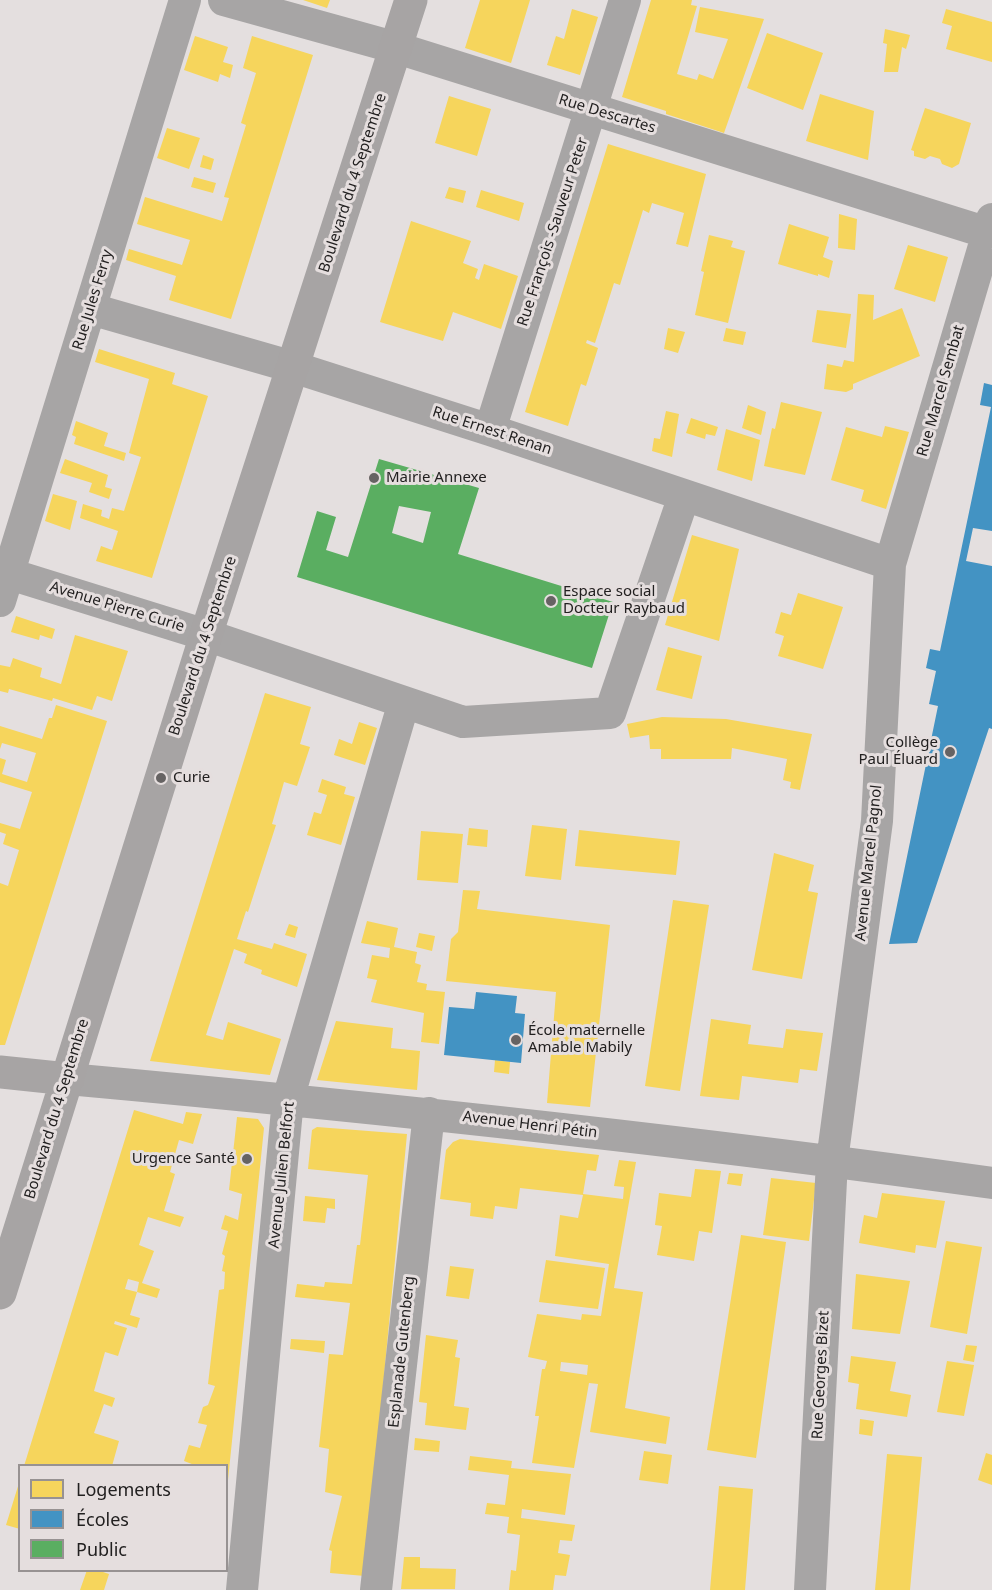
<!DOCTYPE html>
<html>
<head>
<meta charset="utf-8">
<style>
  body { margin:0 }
  #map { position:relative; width:992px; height:1590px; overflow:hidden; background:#e4dfdf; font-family:"Noto Sans",sans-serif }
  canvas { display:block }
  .legend { position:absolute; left:18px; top:1464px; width:210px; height:108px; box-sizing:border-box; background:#e5dede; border:2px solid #979292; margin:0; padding:8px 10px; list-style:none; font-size:18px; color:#222020 }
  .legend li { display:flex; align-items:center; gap:12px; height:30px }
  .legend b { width:30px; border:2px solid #979292 }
</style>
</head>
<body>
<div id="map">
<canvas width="992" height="1590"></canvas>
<ul class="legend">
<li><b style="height:16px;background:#f6d55c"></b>Logements</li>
<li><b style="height:16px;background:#4393c3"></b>Écoles</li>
<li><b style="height:16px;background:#5aae61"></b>Public</li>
</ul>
</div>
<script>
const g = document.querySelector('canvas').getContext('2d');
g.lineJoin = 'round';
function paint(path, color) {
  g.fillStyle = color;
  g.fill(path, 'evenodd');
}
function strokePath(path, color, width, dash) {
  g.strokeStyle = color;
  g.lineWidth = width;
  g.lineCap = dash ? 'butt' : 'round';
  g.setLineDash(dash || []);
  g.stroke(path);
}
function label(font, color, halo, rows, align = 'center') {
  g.font = font + ' "Noto Sans",sans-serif';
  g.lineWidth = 6;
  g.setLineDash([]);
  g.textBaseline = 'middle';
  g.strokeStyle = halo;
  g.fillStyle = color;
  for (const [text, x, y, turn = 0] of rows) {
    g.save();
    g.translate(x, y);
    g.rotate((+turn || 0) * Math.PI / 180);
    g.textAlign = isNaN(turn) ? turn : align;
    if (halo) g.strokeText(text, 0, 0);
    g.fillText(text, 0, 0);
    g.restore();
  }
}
paint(new Path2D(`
  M303,0H330L327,8Z
  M480,0H530L511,63L465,48Z
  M651,0H692L691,5L697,6L677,74L697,80L699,74L713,79L728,39L695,32L700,7L764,19L724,133L666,114V111L622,97Z
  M572,9L598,17L580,75L547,65L556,36L564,39Z
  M946,9L992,22V62L946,49L952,26L942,23Z
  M885,29L910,35L906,49L902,47L898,72H884L887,44L883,43Z
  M767,33L823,53L803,110L747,88Z
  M195,36L228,47L223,62L233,65L230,78L220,74L218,82L184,70Z
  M252,36L313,55L231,319L169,300L176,276L126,260L129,249L182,265L190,240L137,224L145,197L222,221L229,198L224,197L246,125L241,123L256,73L243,68Z
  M820,94L874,111L868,160L806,141Z
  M449,96L491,109L477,156L435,143Z
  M925,108L971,123L959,164L952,168L942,164L940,159L930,156L925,159L914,156V151L911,150Z
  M167,128L200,138L189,169L157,158Z
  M608,144L706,174L688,247L676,244L684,213L652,203L649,213L643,210L620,285L614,283L595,343L587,340L586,343L598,348L586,386L581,384L568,426L525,412Z
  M203,155L214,159L211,170L200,167Z
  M194,177L216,183L213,193L191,187Z
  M449,187L466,191L463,203L445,198Z
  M481,190L524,203L519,221L476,207Z
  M839,214L857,219L855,250L838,248Z
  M411,221L471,241L463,263L478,269L475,278L479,280L484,264L518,276L501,329L453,312L443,341L380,322Z
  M789,224L829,237L823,257L833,261L829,278L818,274V276L778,264Z
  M709,235L733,241L731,247L745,251L728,323L695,315L704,272L701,271Z
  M908,245L948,257L935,302L894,289Z
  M858,294L874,295L873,320L902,308L920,356L853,384V389L846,392L824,389L827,364L842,367L844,360L854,362Z
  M817,310L851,314L846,348L812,342Z
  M668,328L685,332L678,353L664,349Z
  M726,328L746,332L743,345L723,341Z
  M99,349L175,373L172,384L208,396L152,578L96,561L101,546L112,550L118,531L80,518L83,504L102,510L101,516L109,519L112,508L124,511L141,457L129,453L149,379L95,362Z
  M781,402L822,412L805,475L764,466L772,428L775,429Z
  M748,405L766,412L761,435L742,428Z
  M666,411L679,414L672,457L652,451L654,438L660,439Z
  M691,418L718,427L715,436L706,434L705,439L686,433Z
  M76,421L108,433L104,446L126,453L124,461L74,444L76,437L72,435Z
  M885,426L909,432L886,509L861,501L864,490L831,480L846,427L882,437Z
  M726,429L760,440L752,481L717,470Z
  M65,459L108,475L105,487L112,489L109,499L89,492L92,483L60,473Z
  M53,494L77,501L70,530L45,521Z
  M692,535L739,549L719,641L665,625Z
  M798,593L843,607L823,669L778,656L784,636L775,633L781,612L791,615Z
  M16,616L55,629L52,639L40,635L39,640L11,632Z
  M75,635L128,651L112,701L97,696L92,710L53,698L52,701L9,689L8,693L0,691V665L10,667L13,658L42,668L40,677L61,684Z
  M668,647L702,656L692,699L656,690Z
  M265,693L311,707L300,744L310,747L297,786L284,782L272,824L276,825L248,912L246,911L237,939L272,949L274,943L307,954L297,987L261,974L262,970L244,963L247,954L234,949L206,1035L223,1040L228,1022L281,1039L270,1075L150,1061Z
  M56,705L107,721L5,1045H0V883L8,886L19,850L3,844L6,834L0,832V823L20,829L32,792L0,782V758L6,760L2,774L27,782L36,753L2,743L0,749V726L42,739L49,718H52Z
  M662,717L726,719L812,734L800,790L790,788L791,782L783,780L787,759L732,748L731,759H661V749H650L649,735L630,738L627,724Z
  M359,722L377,728L365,765L334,755L339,739L352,744Z
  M322,779L346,787L344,794L355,797L341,845L307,835L314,812L321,814L327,795L318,792Z
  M532,825L567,829L561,880L525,876Z
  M469,828L488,830L487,847L467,845Z
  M579,830L680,841L676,875L575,866Z
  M421,831L463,834L458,883L417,880Z
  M774,853L814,865L808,891L818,893L802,979L752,970Z
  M463,890L480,891L477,909L610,925L590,1107L547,1103L556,992L446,981L451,939L458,932Z
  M673,900L709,905L680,1091L645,1086Z
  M367,921L398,928L394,947L417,952L415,963L421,965L417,982L427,984L426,990L445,992L439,1044L421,1042L424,1013L371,1002L377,980L367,978L372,955L389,958L390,948L361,943Z
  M289,924L298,927L295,938L285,935Z
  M419,933L435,936L432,951L416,947Z
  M711,1019L751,1025L748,1044L783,1048L786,1029L823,1033L817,1071L800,1069L798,1083L742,1076L739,1100L700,1096Z
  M336,1021L393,1028L391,1048L420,1051L417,1090L317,1080Z
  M495,1060L510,1062L509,1074L494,1072Z
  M134,1110L183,1124L186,1112L202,1114L193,1144L179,1140L170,1172L175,1174L164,1211L184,1217L180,1227L148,1217L139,1245L154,1251L142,1283L160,1289L157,1298L137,1292L139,1282L128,1279L125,1289L137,1292L130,1315L140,1318L137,1328L115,1321L114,1324L127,1328L118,1356L105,1352L94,1391L115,1398L112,1407L104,1404L94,1433L119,1441L112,1466H24Z
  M237,1117L258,1119L264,1128L228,1480H226V1466H197L184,1461L189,1445L200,1448L207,1425L198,1423L203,1407L208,1405L215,1386L208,1384L219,1290L224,1289L225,1272L222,1271L225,1256L222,1254L228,1231L221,1229L225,1215L238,1220L242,1194L229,1190Z
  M317,1127L407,1134L365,1576L330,1573L332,1551L329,1550L342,1496L325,1492L329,1449L319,1447L329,1354L343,1355L350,1303L295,1297L297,1284L324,1287L325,1282L352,1284L357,1245H360L368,1175L308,1169L312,1130Z
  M460,1139L599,1155L596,1171L587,1170L583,1194L623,1199L624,1187L614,1186L619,1160L636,1162L614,1288L643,1292L625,1408L670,1417L666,1444L590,1432L598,1384L589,1383L574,1468L532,1463L539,1416H535L542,1369H545L547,1361L528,1357L537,1314L581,1320L582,1314L601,1316L609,1264L555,1256L560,1215L578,1218L583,1195L520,1188L517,1209L495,1206L493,1219L470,1216L471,1203L440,1199L446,1150L453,1142ZM561,1362L588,1365L587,1375L560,1371Z
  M695,1169L721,1171L712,1233L699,1231L694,1261L657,1255L662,1226L655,1225L659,1193L691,1197Z
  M729,1173L743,1174L741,1186L727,1184Z
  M771,1178L816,1183L809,1241L763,1235Z
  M882,1193L945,1201L936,1248L916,1245L915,1253L859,1243L864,1215L877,1218Z
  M305,1196L335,1199V1209L327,1208L325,1223L303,1221Z
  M741,1235L786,1242L756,1458L707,1450Z
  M946,1241L982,1247L967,1334L930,1327Z
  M546,1260L605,1268L598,1309L539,1302Z
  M450,1266L474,1269L469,1299L446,1296Z
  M856,1274L910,1281L900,1334L852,1329Z
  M426,1335L458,1340L455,1357L460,1358L454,1406L469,1408L466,1430L425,1425L427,1403L419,1402Z
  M291,1339L325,1341L324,1353L290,1349Z
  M966,1345L977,1346L974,1362L963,1360Z
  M851,1356L896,1362L890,1391L911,1395L907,1417L856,1409L859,1384L848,1382Z
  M947,1361L974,1365L964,1416L937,1412Z
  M860,1419L874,1421L872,1436L859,1434Z
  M415,1438L440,1441L439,1452L414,1450Z
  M644,1451L672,1455L668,1484L639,1480Z
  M986,1453L992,1455V1485L978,1480Z
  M887,1454L922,1457L910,1590H875Z
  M470,1456L512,1461L511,1468L571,1474L565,1515L522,1509L521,1518L575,1525L572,1541L560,1540L558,1553L570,1555L566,1576L555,1575L553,1590H509L511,1570L516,1571L520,1535L507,1533L509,1517L485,1514L487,1503L505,1505L509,1475L468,1470Z
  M19,1483L20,1484V1529L6,1525Z
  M719,1486L753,1489L745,1590H710Z
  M404,1557H420V1568L456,1569L455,1589H401Z
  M87,1570H97L109,1574L104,1590H80Z`), '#f6d55c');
paint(new Path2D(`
  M984,383L992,385V531L973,528L966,561L992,566V729L989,728L917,943L889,944L938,706L929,704L936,671L926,668L930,649L940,651L991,407L980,405Z
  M476,992L517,996L515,1013L525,1014L521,1063L444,1055L449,1007L474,1009Z`), '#4393c3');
paint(new Path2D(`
  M379,459L479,488L458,554L613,602L592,668L297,577L317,511L336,517L326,550L348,557ZM399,506L431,512L423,543L392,533Z`), '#5aae61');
strokePath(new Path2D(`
  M224,0L397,48L988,233
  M91,309L293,367L490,430L890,564
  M490,430L625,0
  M0,571L206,635L463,722L610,713L684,496
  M0,601L185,0
  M68,1079C376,1107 685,1140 992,1183
  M242,1590L288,1099L404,702
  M376,1590L429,1113
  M810,1590L832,1161L877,821L890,564L992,219`), '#a7a5a5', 32);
strokePath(new Path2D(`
  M0,1072L68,1079
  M0,1293L206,635L411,0`), '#a7a4a4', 33);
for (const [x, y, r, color] of [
  [374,478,6,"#666363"],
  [551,601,6,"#666363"],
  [950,752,6,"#666363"],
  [161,778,6,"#666363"],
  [516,1040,6,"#666363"],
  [247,1159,6,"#666363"]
]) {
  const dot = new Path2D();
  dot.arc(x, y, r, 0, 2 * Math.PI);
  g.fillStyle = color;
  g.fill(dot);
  strokePath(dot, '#e5dede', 2);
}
label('15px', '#222020', '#e5dede', [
  ["Rue Descartes",607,114,17],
  ["Boulevard du 4 Septembre",353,183,-72],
  ["Rue François -Sauveur Peter",553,232,-72],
  ["Rue Jules Ferry",93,300,-73],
  ["Rue Marcel Sembat",941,391,-74],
  ["Rue Ernest Renan",492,431,18],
  ["Avenue Pierre Curie",117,607,17],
  ["Boulevard du 4 Septembre",203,646,-72],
  ["Avenue Marcel Pagnol",869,863,-84],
  ["Boulevard du 4 Septembre",57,1109,-73],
  ["Avenue Henri Pétin",530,1125,7],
  ["Avenue Julien Belfort",282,1175,-84],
  ["Esplanade Gutenberg",402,1352,-84],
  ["Rue Georges Bizet",821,1375,-87]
]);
label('15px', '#222020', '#e5dede', [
  ["Mairie Annexe",386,478],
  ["Espace social",563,592],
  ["Docteur Raybaud",563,609],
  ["Collège",938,743,"right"],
  ["Paul Éluard",938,760,"right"],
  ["Curie",173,778],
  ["École maternelle",528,1031],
  ["Amable Mabily",528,1048],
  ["Urgence Santé",235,1159,"right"]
], 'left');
</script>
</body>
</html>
